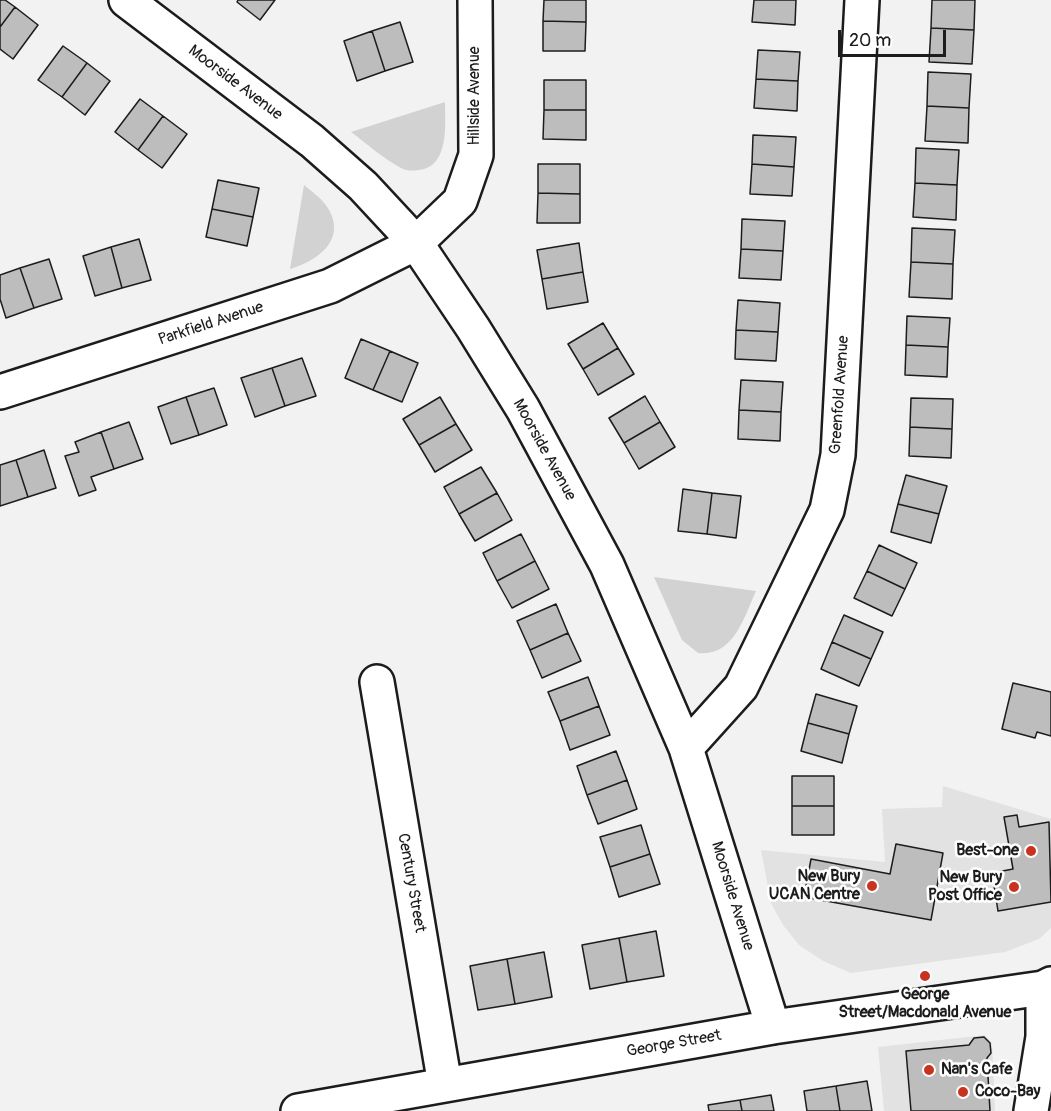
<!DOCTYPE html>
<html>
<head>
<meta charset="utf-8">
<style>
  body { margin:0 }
  #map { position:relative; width:1051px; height:1111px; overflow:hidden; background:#f2f2f2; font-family:Pangolin,sans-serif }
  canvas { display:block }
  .scale { position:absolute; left:838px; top:30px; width:108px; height:27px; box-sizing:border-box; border:3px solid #1c1c1c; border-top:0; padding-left:8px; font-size:18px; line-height:21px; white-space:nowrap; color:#1c1c1c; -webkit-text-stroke:4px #fff; paint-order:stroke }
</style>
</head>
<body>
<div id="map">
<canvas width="1051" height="1111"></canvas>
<div class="scale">20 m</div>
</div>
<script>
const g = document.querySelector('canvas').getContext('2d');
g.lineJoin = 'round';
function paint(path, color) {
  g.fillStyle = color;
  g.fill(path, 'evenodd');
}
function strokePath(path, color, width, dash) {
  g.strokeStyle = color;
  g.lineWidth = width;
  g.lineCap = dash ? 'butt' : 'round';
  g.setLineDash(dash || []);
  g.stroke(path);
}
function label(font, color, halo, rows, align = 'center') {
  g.font = font + ' Pangolin,sans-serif';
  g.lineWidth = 5;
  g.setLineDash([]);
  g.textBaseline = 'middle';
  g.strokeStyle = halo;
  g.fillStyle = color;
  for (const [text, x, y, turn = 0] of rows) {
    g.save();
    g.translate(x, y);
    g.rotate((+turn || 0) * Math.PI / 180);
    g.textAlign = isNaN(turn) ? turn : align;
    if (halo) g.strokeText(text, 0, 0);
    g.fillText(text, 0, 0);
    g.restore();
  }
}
paint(new Path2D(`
  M943,786L1051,819V928L1039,939L1005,952L851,973L823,961L799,945L783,925L771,903L761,850L885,862L882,809L942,807Z
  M985,1035L992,1043L995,1111H884L878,1047Z`), '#e2e2e2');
paint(new Path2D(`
  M445,102C445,122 450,167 419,170C413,171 407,171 401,168C384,159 367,144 351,132Z
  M304,185C311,191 320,197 325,204C350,237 319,261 290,269Z
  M654,577L756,591C744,617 734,657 698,653L682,640Z`), '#d2d2d2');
const building = new Path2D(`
  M0,0H5L15,7L0,27Z
  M238,0H275L260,20L237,2Z
  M544,0H586V22L543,21Z
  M754,0H796L795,25L752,22Z
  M932,0H975L974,30L931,28Z
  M15,7L38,25L13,59L0,49V27Z
  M543,21L586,22L585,51H543Z
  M400,22L413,62L385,71L372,31Z
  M931,28L974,30L972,64L929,62Z
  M372,31L385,71L357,81L344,41Z
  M63,46L87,63L62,97L38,80Z
  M758,50L800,52L798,81L756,79Z
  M87,63L110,81L85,115L62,97Z
  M928,72L971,74L969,108L927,106Z
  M756,79L798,81L797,111L754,108Z
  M544,80H586V110H544Z
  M140,99L163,116L138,150L115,132Z
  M927,106L969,108L968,143L925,141Z
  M544,110H586V140L543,139Z
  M163,116L187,134L162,168L138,150Z
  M753,135L796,137L794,167L752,164Z
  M916,148L959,150L957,185L915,183Z
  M538,164H580V194L538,193Z
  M752,164L794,167L792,196L750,194Z
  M218,180L259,188L253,217L212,209Z
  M915,183L957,185L956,220L913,217Z
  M538,193L580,194V223H537Z
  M212,209L253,217L247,246L206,237Z
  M742,219L785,221L783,251L741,249Z
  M912,228L955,230L953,264L911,262Z
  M139,239L151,280L122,288L111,247Z
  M579,243L583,272L542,279L537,250Z
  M111,247L122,288L95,296L83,256Z
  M741,249L783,251L781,280L739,278Z
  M49,259L62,299L34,308L20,268Z
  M911,262L953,264L952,299L909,297Z
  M20,268L34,308L6,318L0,299V275Z
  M583,272L588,302L547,309L542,279Z
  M738,300L780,303L778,332L736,330Z
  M907,316L950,318L948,347L906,345Z
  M603,323L618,348L583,369L568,344Z
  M736,330L778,332L776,361L735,359Z
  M361,339L390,351L373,390L345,378Z
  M906,345L948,347L947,377L905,375Z
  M618,348L634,374L598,395L583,369Z
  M390,351L418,363L402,402L373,390Z
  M302,358L316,396L285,406L272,368Z
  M272,368L285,406L255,417L241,378Z
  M741,380L783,382L781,412L739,410Z
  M214,388L227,425L199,435L186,397Z
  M645,396L660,422L624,443L609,418Z
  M186,397L199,435L171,444L158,407Z
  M440,397L456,424L419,445L403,419Z
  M911,398L953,399L952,429L910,427Z
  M739,410L781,412L780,441L738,439Z
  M129,422L143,459L114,469L101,432Z
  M660,422L675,447L639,469L624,443Z
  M456,424L472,450L435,472L419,445Z
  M910,427L952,429L951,458L909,456Z
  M101,432L114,469L91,477L96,490L79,496L65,456L79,452L75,442Z
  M44,450L56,488L28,497L16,460Z
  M16,460L28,497L0,506V465Z
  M481,467L497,493L459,514L444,487Z
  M906,475L947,486L939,514L898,504Z
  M683,489L712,493L707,534L678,531Z
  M497,493L512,520L475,541L459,514Z
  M712,493L741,496L736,538L707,534Z
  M898,504L939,514L931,543L891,532Z
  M521,534L535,561L497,581L483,553Z
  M879,545L917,563L905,589L867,571Z
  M535,561L549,589L512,608L497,581Z
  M867,571L905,589L892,616L854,598Z
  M556,604L568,633L530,650L517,621Z
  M844,615L883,632L871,659L832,642Z
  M568,633L581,661L542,678L530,650Z
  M832,642L871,659L859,686L821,669Z
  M588,677L599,706L560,721L548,692Z
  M1013,683L1051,692V736L1037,732L1035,738L1002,729Z
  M816,694L857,706L849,734L808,723Z
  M599,706L610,735L570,750L560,721Z
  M808,723L849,734L842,763L801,751Z
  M616,751L627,780L587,795L577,766Z
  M792,776H834V806H792Z
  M627,780L637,809L598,824L587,795Z
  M792,806H834V835H792Z
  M1017,815L1019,827L1049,822L1051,902L998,911L992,873L1013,869L1004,817Z
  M641,825L650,854L610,867L600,837Z
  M896,844L943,853L931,920L804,897L811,859L890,874Z
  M650,854L660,884L619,897L610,867Z
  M656,931L664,976L627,982L619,938Z
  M619,938L627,982L590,989L582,945Z
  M544,952L552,997L515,1004L507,959Z
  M507,959L515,1004L478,1010L470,966Z
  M984,1037L990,1043L991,1053L987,1058L990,1111H911L906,1051L969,1045L974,1038Z
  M867,1081L872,1111H840L836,1086Z
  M836,1086L840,1111H807L804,1091Z
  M771,1095L774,1111H742L740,1100Z
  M740,1100L742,1111H709L708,1105Z`);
paint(building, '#bdbdbd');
strokePath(building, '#1c1c1c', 1.5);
const minor = new Path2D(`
  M126,0L312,141L363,186L416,243L473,328L523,409L607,565L686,748L773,1027
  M0,392L330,286L416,243L460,201L476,155L475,0
  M377,682L445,1085
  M686,748L741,687L827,510L838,455L862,0
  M298,1111L773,1027L1043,988L1051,984
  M1031,1111L1043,1037V988`);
strokePath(minor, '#1c1c1c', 38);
strokePath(minor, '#fff', 33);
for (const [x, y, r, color] of [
  [1031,851,6,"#c8321e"],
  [872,886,6,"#c8321e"],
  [1014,887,6,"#c8321e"],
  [925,976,6,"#c8321e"],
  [929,1070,6,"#c8321e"],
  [963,1092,6,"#c8321e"]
]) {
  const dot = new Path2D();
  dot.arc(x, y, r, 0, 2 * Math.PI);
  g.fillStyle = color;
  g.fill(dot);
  strokePath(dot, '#fff', 2);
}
label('16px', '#1c1c1c', '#fff', [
  ["Moorside Avenue",235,83,37],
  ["Hillside Avenue",475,96,-90],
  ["Parkfield Avenue",211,324,-18],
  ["Greenfold Avenue",840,395,-86],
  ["Moorside Avenue",544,450,61],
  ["Century Street",411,883,80],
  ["Moorside Avenue",732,896,73],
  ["George Street",674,1044,-10]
]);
label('bold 16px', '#1c1c1c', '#fff', [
  ["Best-one",1019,851],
  ["New Bury",860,877],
  ["UCAN Centre",860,895],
  ["New Bury",1002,878],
  ["Post Office",1002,896],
  ["George",925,995,"center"],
  ["Street/Macdonald Avenue",925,1013,"center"],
  ["Nan's Cafe",941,1070,"left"],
  ["Coco-Bay",975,1092,"left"]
], 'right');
</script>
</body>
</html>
